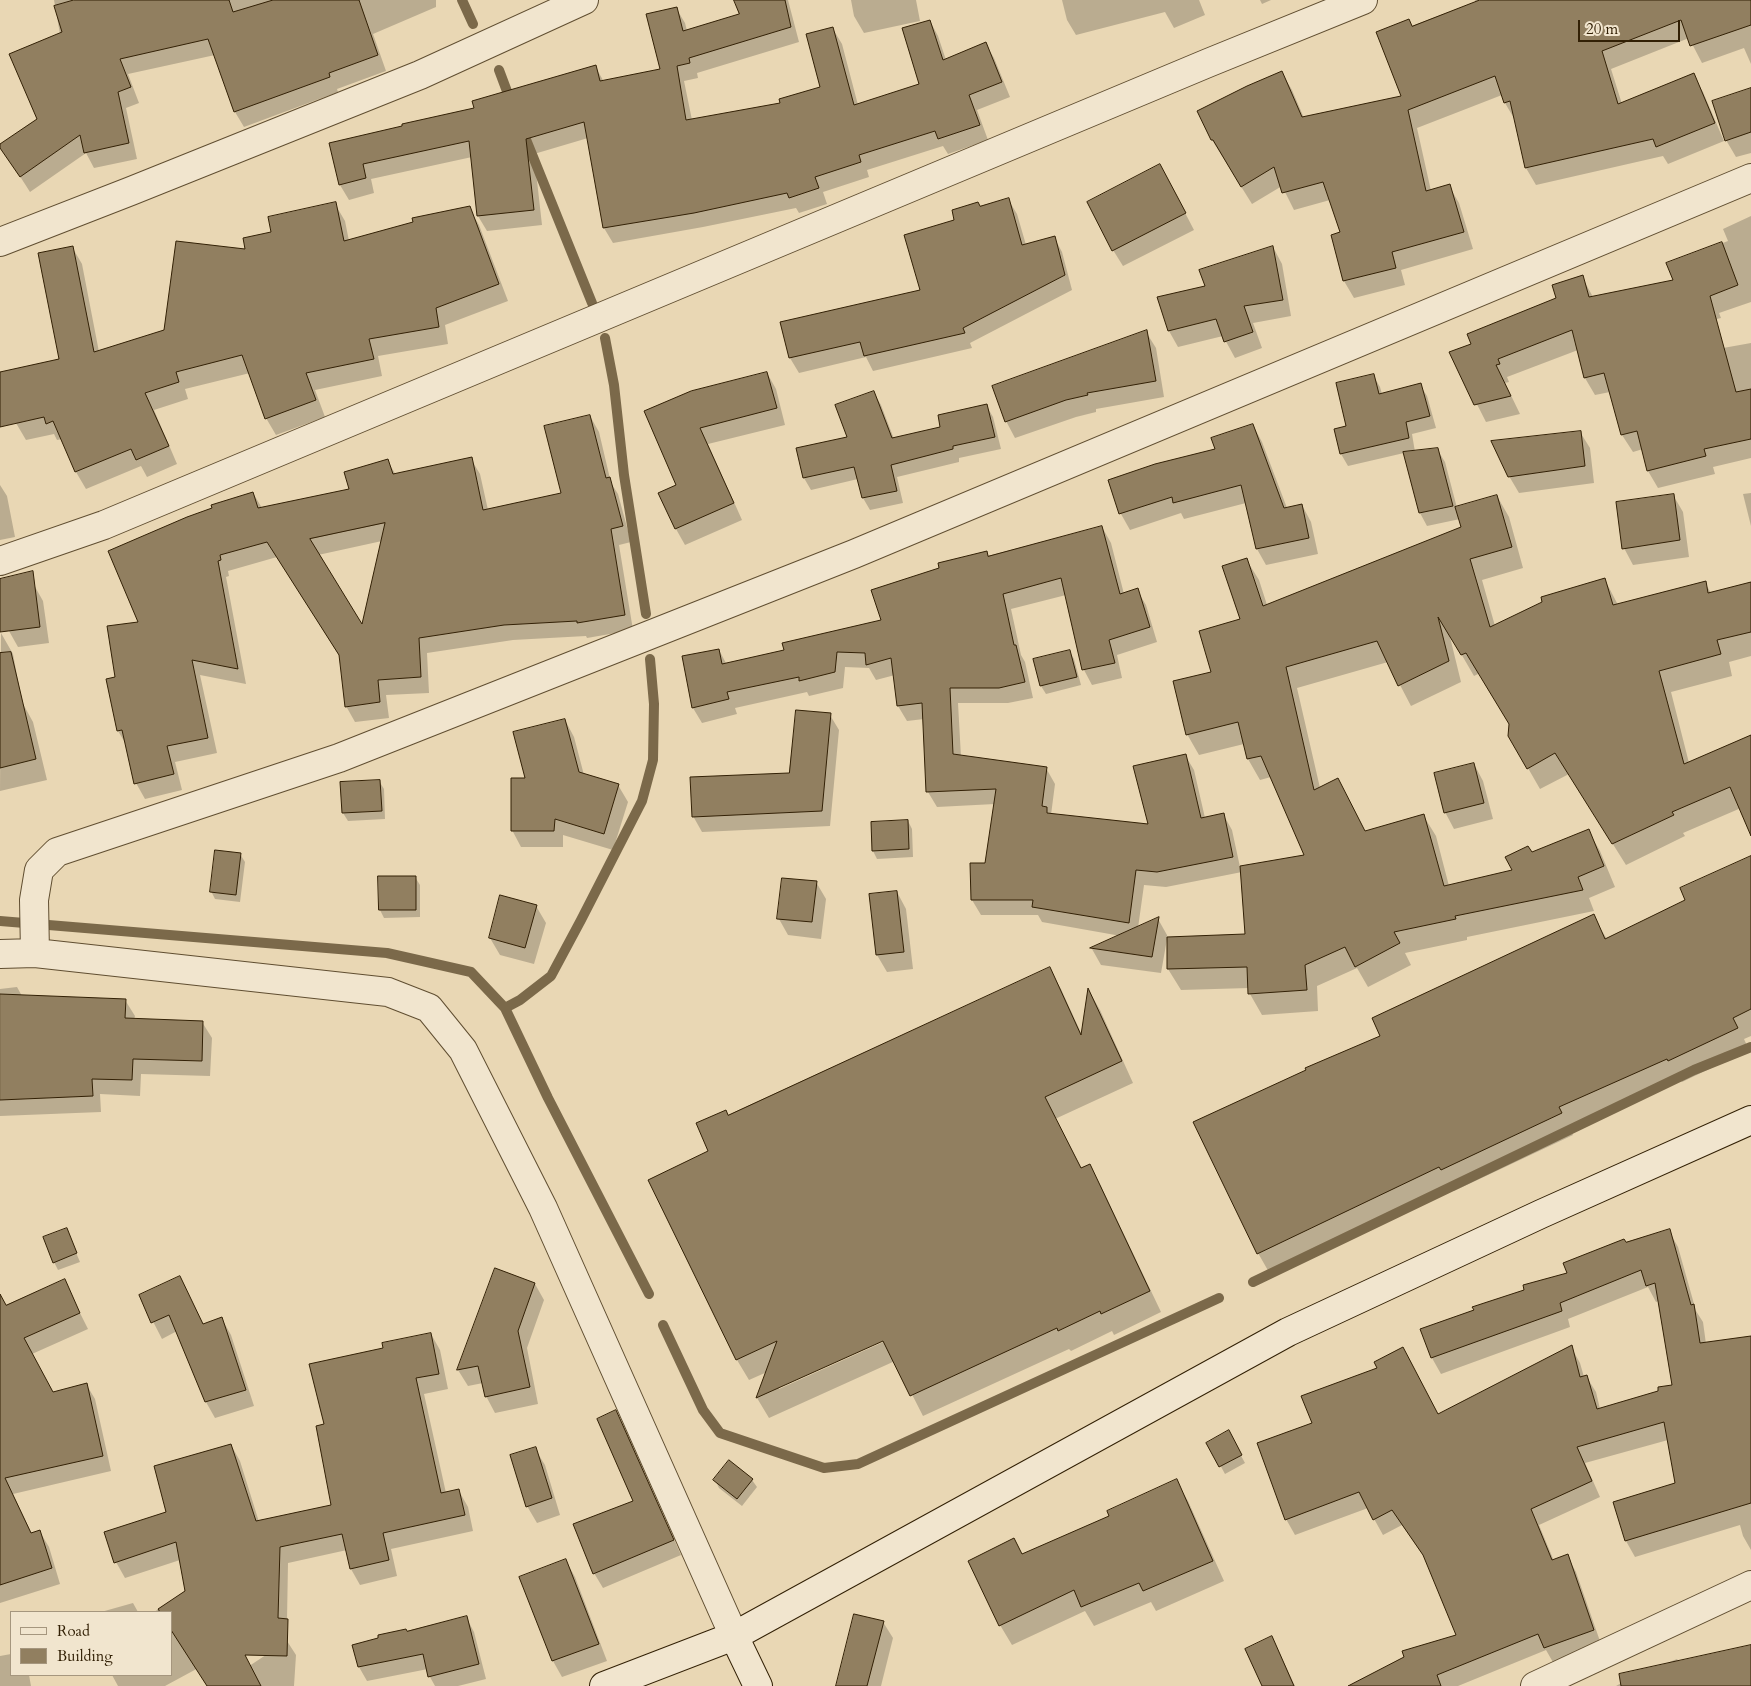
<!DOCTYPE html>
<html>
<head>
<meta charset="utf-8">
<style>
  body { margin:0 }
  #map { position:relative; width:1751px; height:1686px; overflow:hidden; background:#e9d7b4; font-family:Cardo,serif }
  canvas { display:block }
  .legend { position:absolute; left:10px; top:1611px; width:162px; height:65px; box-sizing:border-box; background:#f1e5ce; border:1px solid #a5967e; margin:0; padding:6px 9px; list-style:none; font-size:15px; color:#322005 }
  .legend li { display:flex; align-items:center; gap:10px; height:25px }
  .legend b { width:25px; border:1px solid #a5967e }
  .scale { position:absolute; left:1578px; top:20px; width:102px; height:22px; box-sizing:border-box; border:2px solid #322005; border-top:0; padding-left:6px; font-size:15px; line-height:18px; white-space:nowrap; color:#322005; -webkit-text-stroke:4px #f1e5ce; paint-order:stroke }
</style>
</head>
<body>
<div id="map">
<canvas width="1751" height="1686"></canvas>
<ul class="legend">
<li><b style="height:6px;background:#f1e5ce"></b>Road</li>
<li><b style="height:14px;background:#917f60"></b>Building</li>
</ul>
<div class="scale">20 m</div>
</div>
<script>
const g = document.querySelector('canvas').getContext('2d');
g.lineJoin = 'round';
function paint(path, color) {
  g.fillStyle = color;
  g.fill(path, 'evenodd');
}
function strokePath(path, color, width, dash) {
  g.strokeStyle = color;
  g.lineWidth = width;
  g.lineCap = dash ? 'butt' : 'round';
  g.setLineDash(dash || []);
  g.stroke(path);
}
paint(new Path2D(`
  M54,0H436V7L373,34L386,71L337,89L338,92L244,127L235,112L215,55L128,74L139,103L126,108L137,159L94,168L86,153L30,192L0,145L38,119L60,34Z
  M741,0H788L799,42L697,73L698,78L684,81L692,120L781,104L821,88L833,29L842,44L858,105L920,85L930,21L938,36L946,60L985,43L994,58L1010,97L977,110L988,140L948,154L943,146L867,170L869,177L823,192L827,204L799,213L796,208L703,227L613,243L604,228L588,138L534,154L542,225L487,231L478,216L472,157L371,179L374,193L349,200L340,185L331,144L475,109L595,66L604,82L661,70L676,8L685,23L687,31L740,15Z
  M851,0H916L920,21L864,33L854,16Z
  M1062,0H1199L1205,15L1174,28L1165,12L1076,35L1067,20Z
  M1260,0H1271L1262,4Z
  M1475,0H1751V64L1744,48L1702,63L1689,38L1611,69L1622,104L1693,74L1703,92L1724,141L1668,164L1663,156L1536,185L1526,168L1515,120L1505,103L1502,95L1417,128L1431,191L1449,186L1459,203L1473,249L1401,270L1405,285L1354,298L1344,281L1341,233L1330,200L1294,210L1282,186L1252,204L1212,140L1282,73L1292,90L1304,118L1402,97L1412,28L1476,3Z
  M1751,89V153L1736,157L1726,140Z
  M1169,182L1194,230L1123,266L1113,250Z
  M1008,199L1017,214L1026,245L1054,237L1062,252L1072,290L970,343L972,348L873,371L866,357L799,373L790,358L782,323L921,291L956,220L980,208Z
  M335,204L345,221L349,241L469,208L479,225L508,301L445,325L448,344L378,356L382,376L315,390L325,417L276,435L266,418L250,373L185,389L188,399L154,410L177,464L147,477L141,466L86,489L76,472L62,439L57,440L54,434L26,440L16,423L60,360L72,247L82,264L99,352L166,331L247,251L273,233Z
  M1751,216V302L1719,313L1721,318L1612,343L1617,367L1751,343V458L1713,467L1715,474L1658,488L1648,471L1643,449L1633,452L1622,435L1610,392L1595,395L1585,378L1578,350L1507,377L1509,382L1505,383L1520,414L1486,422L1451,353L1473,344L1558,299L1582,277L1593,297L1675,281L1668,264L1728,241L1723,229Z
  M1273,247L1282,264L1291,316L1253,323L1262,348L1235,358L1223,336L1178,347L1169,331L1159,298L1206,287Z
  M1146,332L1156,348L1164,397L1096,409V412L1076,417L1015,438L1006,421Z
  M767,373L776,389L785,425L708,444L742,520L685,545L676,529L678,485L646,412Z
  M1373,375L1380,387L1382,394L1420,385L1427,396L1436,428L1412,434L1415,452L1437,449L1445,462L1457,508L1497,496L1509,517L1523,568L1482,580L1495,626L1605,580L1618,605L1705,583L1711,593L1751,583V656L1729,662L1732,676L1671,692L1689,763L1751,736V832L1741,808L1683,833L1685,836L1626,865L1569,774L1540,789L1509,735L1510,724L1480,673L1474,676L1449,633L1461,682L1411,706L1388,662L1297,688L1320,788L1365,832L1423,815L1436,836L1449,886L1514,871L1532,853L1588,830L1600,851L1615,887L1589,898L1594,911L1467,937V940L1405,953L1411,965L1368,987L1357,968L1317,986L1318,1011L1262,1015L1250,994L1249,988L1181,990L1168,969V939H1167L1161,973L1101,965L1092,949L1121,936L1042,922L1038,915H981L972,900V864H986L995,804L937,807L928,792L924,719L907,721L898,706L895,675L876,680L869,668L845,667L843,688L809,696L807,692L735,708L737,714L702,723L693,708L719,650L727,665L785,651L882,621L987,553L989,557L1102,527L1111,543L1124,594L1137,590L1146,605L1157,642L1117,655L1122,678L1092,685L1084,670L1066,595L1011,609L1021,655L1025,662L1033,698L1008,703H958L961,757L1046,768L1055,784L1051,815L1149,826L1185,755L1194,770L1205,818L1223,814L1232,830L1240,867L1306,856L1271,777L1260,780L1248,759L1244,744L1199,755L1187,734L1212,673L1242,620L1246,559L1259,580L1267,605L1463,528L1460,519L1427,526L1420,513L1404,453L1348,466L1341,454L1348,427ZM1242,872L1246,936L1167,938V935L1158,919L1138,928L1144,885L1166,887Z
  M874,393L881,405L894,439L942,428L986,405L993,417L1001,449L959,458V462L897,477L903,503L870,510L863,498L858,479L811,490L804,478L848,437Z
  M590,416L599,432L611,483L618,494L631,542L619,545L633,630L587,638L586,636L513,640L427,653L429,693L386,695L389,718L355,722L346,706L340,657L277,557L228,571L229,576L226,577L246,684L200,675L217,753L175,762L182,790L145,799L136,783L127,746L118,731L107,680L116,678L140,623L253,493L262,508L351,490L387,460L396,475L471,459L480,474L488,510L563,494ZM382,541L362,627L318,555Z
  M1253,425L1262,442L1287,508L1302,505L1311,522L1318,554L1266,565L1257,549L1246,503L1184,519L1181,513L1130,530L1121,514L1109,481L1216,449Z
  M1580,432L1590,448L1594,483L1519,493L1509,476Z
  M0,485L7,496L15,537L0,540Z
  M1751,493V526L1743,494Z
  M1673,495L1683,512L1689,557L1633,565L1624,548Z
  M34,585L43,601L49,643L18,647L9,631L3,590Z
  M1,633L13,654L22,702L33,722L47,780L0,791Z
  M1069,651L1074,659L1081,685L1046,694L1041,686L1035,660Z
  M830,715L839,730L830,826L702,832L693,816L790,774Z
  M565,720L574,737L584,775L618,785L628,802L613,850L563,835V847H521L512,830L526,779Z
  M1474,764L1483,781L1493,819L1454,829L1445,812Z
  M379,781L384,789L385,819L348,821L343,813Z
  M908,821L912,829L913,857L877,859L873,851Z
  M240,854L245,862L240,902L215,899L211,891Z
  M1751,857V1036L1744,1039L1749,1050L1682,1082L1680,1080L1570,1128L1573,1135L1454,1191L1452,1187L1270,1274L1258,1253L1382,1037L1595,920L1607,939L1687,901Z
  M415,877L420,885V917L384,918L380,910Z
  M816,882L826,899L821,939L788,935L779,919Z
  M897,892L906,909L913,969L887,972L877,955L871,895Z
  M536,906L546,923L534,964L500,955L490,938Z
  M1049,968L1061,989L1082,1035L1089,991L1100,1010L1133,1083L1055,1119L1082,1169L1090,1166L1101,1186L1161,1312L1114,1335L1112,1331L1071,1351L1069,1349L923,1416L895,1361L769,1418L757,1398L767,1372L749,1380L737,1360L649,1180L709,1152L729,1116ZM888,1337L890,1339L779,1389V1386Z
  M17,987L22,996L125,1000L135,1016L134,1020L202,1022L212,1038L210,1076L141,1074L140,1096L100,1094L101,1112L0,1116V989Z
  M66,1229L80,1262L58,1270L54,1262Z
  M1669,1231L1678,1247L1696,1311L1703,1322L1706,1344L1751,1338V1550L1743,1536L1740,1525L1635,1557L1626,1541L1676,1484L1668,1440L1585,1463L1600,1497L1539,1525L1554,1561L1567,1556L1576,1572L1602,1647L1554,1664L1546,1650L1458,1686H1350L1458,1636L1427,1561L1402,1525L1383,1535L1368,1508L1295,1535L1286,1519L1313,1424L1403,1348L1438,1415L1571,1347L1580,1363L1584,1377L1586,1376L1596,1392L1600,1409L1660,1392L1673,1386L1659,1301L1656,1302L1648,1287L1568,1319L1570,1327L1441,1374L1432,1358L1422,1330L1568,1274L1626,1243Z
  M495,1269L535,1284L544,1300L527,1348L538,1404L495,1413L486,1396L483,1383L468,1386L458,1370Z
  M179,1277L204,1325L222,1319L231,1335L254,1406L215,1418L206,1402L177,1331L162,1339L140,1296Z
  M64,1281L88,1329L32,1354L53,1393L86,1384L95,1399L111,1471L13,1494L32,1534L40,1532L49,1547L60,1584L0,1603V1296L6,1307Z
  M431,1334L440,1350L448,1389L424,1394L446,1493L459,1491L468,1507L473,1531L391,1549L397,1576L360,1585L351,1569L347,1550L288,1563L287,1620L165,1686H118L112,1675H171V1612H154L186,1592L180,1560L125,1578L116,1562L168,1513L231,1445L240,1461L259,1522L332,1506L326,1425L385,1349Z
  M616,1412L624,1426L681,1555L603,1588L594,1573L634,1501Z
  M1228,1432L1245,1463L1225,1474L1208,1443Z
  M535,1449L545,1465L560,1515L537,1523L527,1506Z
  M715,1480H752L757,1487L742,1506L719,1488Z
  M1176,1481L1188,1501L1224,1581L1156,1611L1151,1602L1094,1626L1085,1611L1012,1645L1000,1625L1022,1555L1111,1516Z
  M566,1561L575,1577L607,1661L562,1677L553,1661L521,1578Z
  M133,1603L138,1612H101Z
  M466,1617L474,1632L486,1679L458,1686H435L430,1677L428,1669L367,1681L359,1667L407,1632Z
  M883,1622L893,1638L881,1686H837Z
  M1271,1638L1280,1654L1295,1686H1263Z
  M287,1641L296,1655L294,1686H219Z
  M1751,1647V1686H1616L1632,1677L1677,1659L1679,1662Z
  M11,1654V1675H29L31,1686H0V1656Z`), '#0003');
strokePath(new Path2D(`
  M462,0L473,24
  M499,70L511,102
  M521,127L592,303
  M605,338L614,385L624,475L646,614
  M0,921L387,953L471,972L505,1008L548,1098L649,1294
  M505,1008L520,1000L551,976L581,920L642,801L653,760L654,704L650,659
  M1253,1282L1694,1070L1751,1047
  M663,1325L703,1410L720,1433L824,1468L858,1464L1219,1298`), '#7b694a', 10);
const building = new Path2D(`
  M74,0H229L233,12L273,0H359L378,55L329,73L330,77L234,112L208,39L120,59L131,87L118,92L129,143L84,153L80,135L20,177L0,148V144L37,119L9,54L62,32L54,6Z
  M734,0H785L791,27L689,58L690,63L677,66L686,120L780,103L779,99L820,87L806,34L833,27L854,105L919,84L902,28L930,20L943,60L986,42L1002,82L969,95L980,125L938,139L935,131L859,155L861,162L815,177L819,188L789,198L787,193L694,213L603,228L584,122L526,139L534,210L477,216L469,141L363,164L366,178L339,185L329,143L402,126V124L474,108L472,101L596,65L600,81L660,69L646,14L677,7L683,31L739,14Z
  M1480,0H1751V25L1690,46L1681,20L1602,51L1618,104L1694,73L1715,123L1656,147L1653,139L1525,168L1510,101L1504,103L1495,76L1408,110L1426,191L1450,184L1464,232L1392,252L1396,268L1343,281L1331,235L1340,232L1323,182L1282,193L1274,167L1241,187L1213,140H1211L1197,111L1247,86L1282,71L1302,117L1401,96L1376,32L1409,19L1412,26Z
  M1751,88V132L1725,141L1712,101Z
  M1160,164L1186,213L1112,251L1087,202Z
  M1009,198L1022,245L1055,236L1065,275L963,328L965,333L864,356L860,342L789,358L780,322L920,290L904,235L954,220L952,210L978,202L980,206Z
  M336,202L344,241L413,222L412,218L470,206L499,284L436,308L439,327L369,339L374,359L306,373L316,400L265,419L242,355L176,372L179,382L145,393L169,446L136,460L131,449L75,472L53,421L46,424L44,417L0,427V372L59,359L38,253L73,246L94,352L164,330L176,241L245,249L243,238L271,232L268,217Z
  M1722,242L1738,285L1710,296L1736,392L1751,389V439L1704,449L1706,456L1647,471L1637,431L1621,435L1604,373L1584,378L1572,330L1498,359L1500,364L1496,365L1511,396L1474,405L1449,352L1471,344L1467,334L1556,298L1552,285L1583,275L1589,297L1673,280L1666,263Z
  M1273,246L1283,300L1244,306L1253,332L1224,342L1216,319L1168,331L1157,297L1205,286L1199,270Z
  M1147,330L1156,381L1087,393L1088,395L1066,400L1005,422L992,386Z
  M767,372L777,408L700,428L734,503L675,529L658,493L676,485L644,411L691,391Z
  M1374,374L1379,394L1421,383L1430,416L1406,422L1409,438L1340,454L1334,429L1346,426L1336,383Z
  M874,391L892,438L940,427L938,415L987,404L995,437L953,446V449L891,465L897,491L862,498L854,467L803,478L796,448L847,437L835,405Z
  M590,415L606,478L610,477L623,526L611,529L625,615L577,623V621L504,625L419,638L421,677L378,680L380,702L345,707L339,655L267,542L220,555L221,560L218,561L238,669L192,660L208,738L167,746L174,774L134,784L122,730L117,731L106,679L115,677L107,626L138,622L108,551L187,517L212,508L211,505L253,492L258,508L349,489L344,472L388,459L393,474L472,457L483,510L561,493L544,426ZM385,523L362,624L310,539Z
  M1253,424L1284,508L1302,504L1309,538L1256,549L1241,485L1173,503L1172,497L1119,514L1108,480L1155,464L1215,449L1211,438Z
  M1581,431L1585,466L1508,477L1491,441Z
  M1438,448L1453,506L1419,513L1403,452Z
  M1674,494L1680,540L1622,549L1616,502Z
  M1497,495L1512,547L1470,559L1490,627L1542,602L1541,597L1605,578L1613,605L1706,581L1708,593L1751,582V632L1717,640L1721,654L1659,671L1684,764L1751,735V836L1730,787L1672,812L1674,815L1612,844L1555,753L1527,769L1508,736L1509,724L1466,653L1461,655L1438,617L1449,661L1398,686L1377,641L1286,667L1314,790L1338,778L1365,831L1424,814L1444,886L1512,870L1505,857L1528,846L1532,852L1589,829L1604,866L1578,877L1583,890L1455,916L1456,919L1394,932L1400,943L1355,967L1345,947L1305,965L1307,990L1248,994L1247,967L1167,969V937L1245,934L1240,866L1304,855L1261,756L1247,759L1238,722L1186,735L1173,681L1211,672L1199,631L1240,619L1222,566L1247,558L1263,606L1461,527L1455,507Z
  M1102,526L1120,594L1138,588L1150,627L1109,640L1115,663L1082,670L1061,578L1003,594L1014,645H1016L1025,682L999,688H950L953,754L1047,767L1042,806L1047,807V813L1148,824L1133,766L1186,754L1201,818L1224,813L1233,857L1157,872L1136,870L1129,923L1032,907L1033,900H971L970,863H985L996,789L926,792L922,703L897,706L891,658L866,665L865,653L837,652L835,672L799,681V677L727,692L729,699L692,708L682,656L719,649L722,664L784,650L782,643L881,620L871,590L939,568L938,563L987,551L988,556Z
  M33,571L40,627L0,632V579Z
  M1070,650L1077,677L1040,686L1033,659Z
  M11,652L36,759L0,768V653Z
  M796,710L831,713L822,811L692,817L690,777L789,773Z
  M565,719L579,772L619,784L604,834L555,819L554,831H511V778H525L513,732Z
  M1474,763L1484,803L1444,813L1434,773Z
  M380,780L382,811L342,813L340,782Z
  M908,820L909,849L872,851L871,822Z
  M215,850L241,853L236,895L210,892Z
  M1751,856V1009L1733,1018L1738,1028L1668,1061L1667,1059L1559,1107L1562,1113L1441,1170L1439,1167L1257,1254L1193,1122L1306,1070L1305,1068L1380,1036L1372,1018L1594,914L1605,939L1685,900L1680,888Z
  M378,876H416V910H379Z
  M782,878L817,881L812,922L777,919Z
  M897,891L904,952L876,955L869,894Z
  M500,895L537,905L525,948L489,938Z
  M1159,917L1152,957L1090,948Z
  M1050,967L1081,1035L1088,988L1122,1061L1045,1097L1081,1168L1090,1164L1150,1291L1101,1314L1100,1311L1058,1331L1057,1328L910,1396L883,1341L756,1398L777,1341L736,1360L648,1180L708,1151L696,1123L726,1110L728,1115Z
  M0,994L126,999L125,1018L203,1021L202,1061L133,1059L132,1080L92,1079L93,1096L0,1100Z
  M67,1228L77,1253L53,1263L43,1237Z
  M1670,1229L1691,1305L1694,1304L1700,1343L1751,1336V1503L1625,1541L1613,1502L1675,1483L1664,1422L1577,1447L1592,1481L1531,1509L1552,1560L1568,1554L1594,1630L1544,1648L1538,1634L1437,1675L1441,1686H1348L1404,1657L1402,1651L1456,1635L1423,1555L1392,1510L1373,1520L1359,1492L1285,1520L1257,1443L1312,1423L1301,1396L1377,1368L1374,1362L1403,1347L1438,1414L1572,1345L1580,1377L1587,1375L1597,1409L1658,1391V1387L1672,1385L1655,1283L1646,1286L1641,1270L1560,1303L1562,1311L1431,1358L1420,1329L1474,1310L1472,1307L1524,1290L1523,1285L1567,1273L1563,1263L1624,1239L1626,1242Z
  M495,1268L535,1283L518,1331L530,1387L485,1397L478,1366L457,1370Z
  M180,1276L203,1324L222,1317L246,1390L205,1402L169,1315L151,1323L139,1295Z
  M65,1279L80,1313L24,1338L53,1392L87,1383L103,1456L5,1478L31,1533L40,1530L52,1568L0,1585V1294L6,1305Z
  M431,1333L439,1374L416,1378L441,1493L459,1489L465,1515L383,1533L389,1560L350,1569L342,1534L280,1547L278,1618L288,1619L287,1656L245,1655L261,1686H207L171,1630V1612H160L158,1609L185,1591L176,1542L114,1563L104,1532L166,1512L154,1466L231,1444L256,1521L331,1505L316,1426L324,1424L309,1364L383,1348L382,1343Z
  M616,1410L674,1540L593,1574L573,1524L633,1501L597,1419Z
  M1229,1430L1242,1455L1219,1467L1206,1443Z
  M536,1447L552,1498L526,1507L510,1455Z
  M729,1460L753,1479L737,1499L713,1480Z
  M1177,1479L1213,1561L1143,1591L1139,1583L1081,1607L1074,1590L999,1626L968,1561L1014,1538L1022,1554L1109,1516L1107,1511Z
  M566,1559L599,1644L552,1661L519,1577Z
  M854,1614L884,1621L867,1686H836Z
  M467,1616L479,1664L428,1677L423,1654L358,1667L352,1645L378,1638V1635L406,1629L407,1631Z
  M1272,1636L1294,1686H1262L1245,1649Z
  M1751,1645V1686H1621L1619,1674Z`);
paint(building, '#917f60');
strokePath(building, '#322005', 1);
const minor = new Path2D(`
  M0,242L131,191L420,75L584,0
  M0,561L104,525L1208,63L1363,0
  M35,953L34,900L39,870L57,852L339,758L854,554L1751,178
  M0,954L35,953L388,992L429,1008L463,1050L543,1208L734,1636
  M1535,1686L1751,1585`);
const secondary = new Path2D(`
  M734,1636L758,1686
  M604,1686L734,1636L1288,1332L1541,1214L1751,1120`);
strokePath(minor, '#604e31', 30);
strokePath(secondary, '#322005', 30);
strokePath(minor, '#f1e5ce', 28);
strokePath(secondary, '#f1e5ce', 28);
</script>
</body>
</html>
